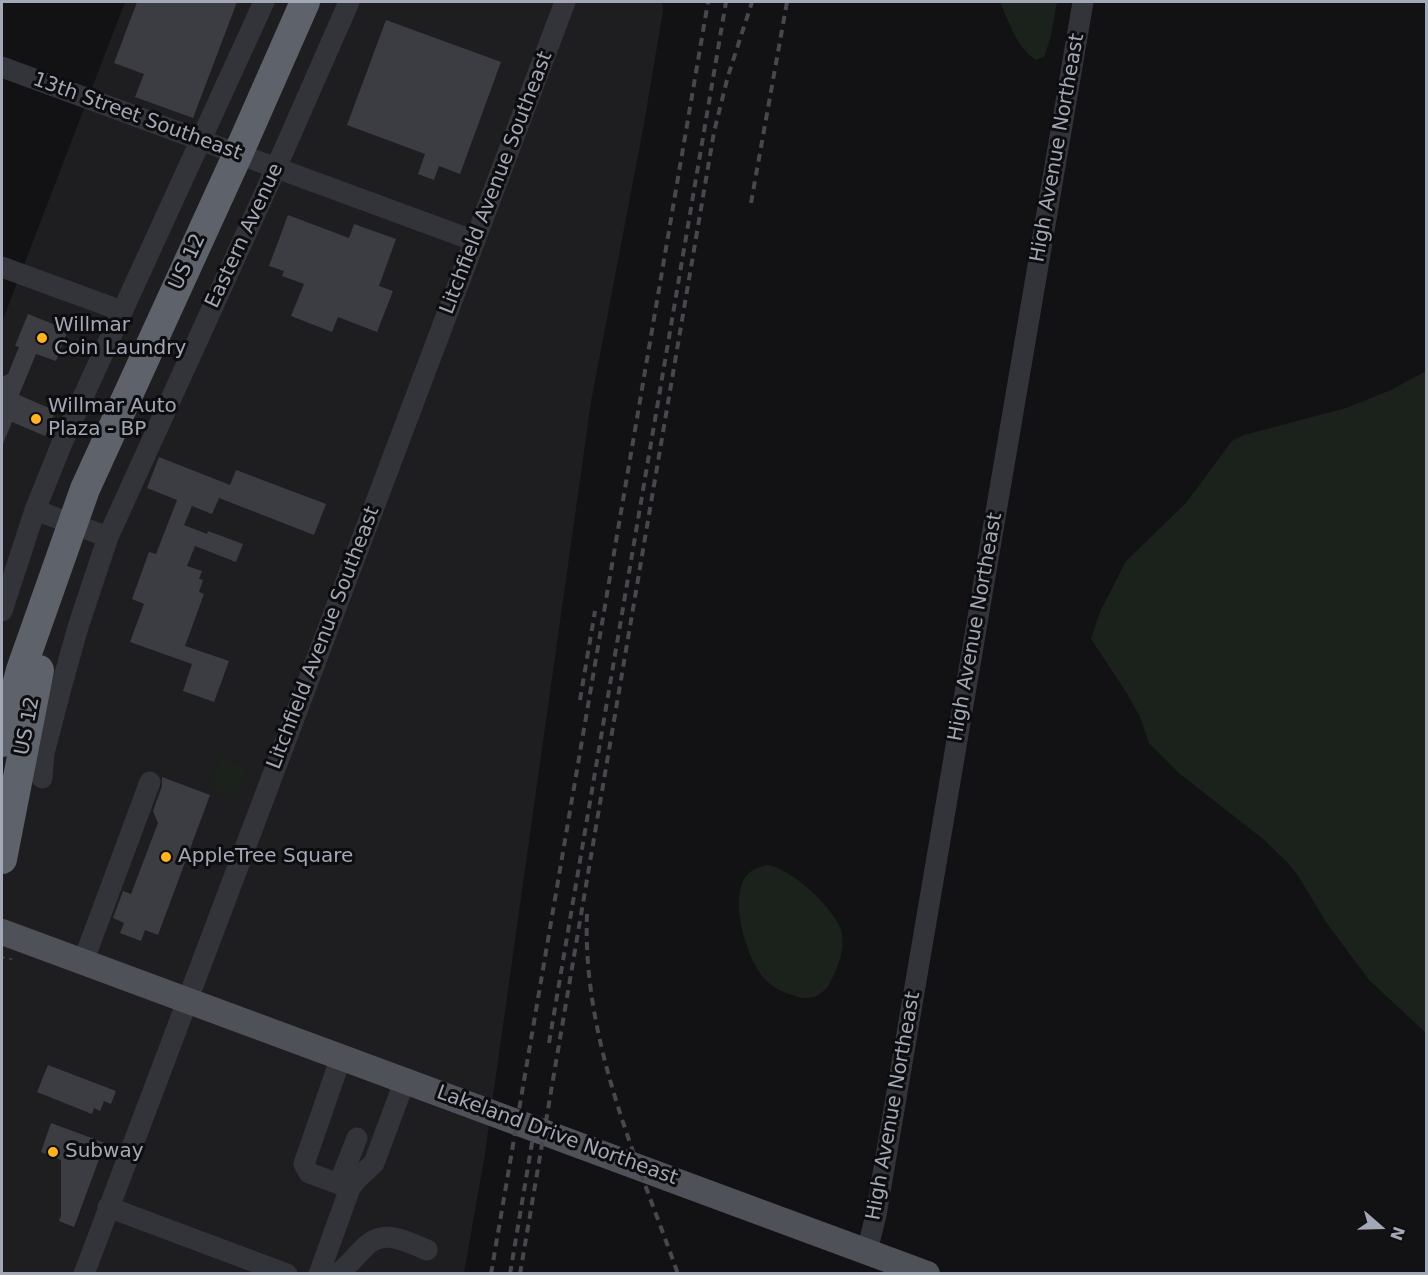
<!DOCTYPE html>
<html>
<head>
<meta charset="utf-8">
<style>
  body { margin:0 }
  #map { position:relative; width:1428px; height:1275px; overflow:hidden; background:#121214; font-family:"DejaVu Sans",sans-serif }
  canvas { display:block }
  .frame { position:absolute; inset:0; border:3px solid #a2a8b6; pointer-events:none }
  .north { position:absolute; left:1350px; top:1197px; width:60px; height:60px; -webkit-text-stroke:4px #0d0d0f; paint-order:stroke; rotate:110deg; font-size:16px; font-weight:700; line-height:24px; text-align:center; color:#a2a8b6 }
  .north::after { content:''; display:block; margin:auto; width:21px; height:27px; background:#a2a8b6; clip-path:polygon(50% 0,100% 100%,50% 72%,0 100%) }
</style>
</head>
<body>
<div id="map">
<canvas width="1428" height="1275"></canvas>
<div class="frame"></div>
<div class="north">N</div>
</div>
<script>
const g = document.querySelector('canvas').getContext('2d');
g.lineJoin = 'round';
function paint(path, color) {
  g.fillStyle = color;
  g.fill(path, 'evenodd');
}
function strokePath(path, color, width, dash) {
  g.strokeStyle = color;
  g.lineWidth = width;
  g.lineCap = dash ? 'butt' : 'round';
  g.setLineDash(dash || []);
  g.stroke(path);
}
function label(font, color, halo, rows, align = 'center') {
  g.font = font + ' "DejaVu Sans",sans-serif';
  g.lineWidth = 6;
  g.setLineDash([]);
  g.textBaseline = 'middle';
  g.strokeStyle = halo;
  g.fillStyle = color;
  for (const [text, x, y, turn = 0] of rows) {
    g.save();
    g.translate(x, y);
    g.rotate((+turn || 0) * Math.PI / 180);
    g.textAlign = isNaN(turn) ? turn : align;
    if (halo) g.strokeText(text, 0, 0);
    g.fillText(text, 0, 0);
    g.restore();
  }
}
paint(new Path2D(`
  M125,2H662L663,11L644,124L591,402L484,1160L464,1273H2V322Z`), '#1e1e21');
paint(new Path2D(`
  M1000,2H1057L1051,36L1044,57L1036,60C1017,48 1009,22 1000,2Z
  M1426,371V1033L1369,980L1326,922L1297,874L1287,862L1263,839L1180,774L1149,743L1140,717L1126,692L1091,639L1100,612L1126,561L1186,503L1232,441L1244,435L1346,408L1391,390Z
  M221,758L247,768L236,797L210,787Z
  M767,865C791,868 833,907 841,930C845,942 841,959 836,970C832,978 829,988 821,993C814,999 803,999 795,996C784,993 771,987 764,978C746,957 728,898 747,875C752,869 760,867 767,865Z`), '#1a221b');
paint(new Path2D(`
  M137,2H237L193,118L135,97L144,74L114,63Z
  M386,20L501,62L460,174L439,166L434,180L418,174L425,154L347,125Z
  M288,215L349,238L354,224L396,239L379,286L393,291L377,332L338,317L332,332L291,316L304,284L282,276L284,271L269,266Z
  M28,314L68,330L56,361L36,354L19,395L56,411L45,436L12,422L2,446V377L8,374L19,347L15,346Z
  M159,457L230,485L236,470L326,504L314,535L219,498L212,514L192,506L184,525L207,534L208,531L243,544L236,562L195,546L187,566L202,571L199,579L203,580L199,592L204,594L185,646L229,661L214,702L183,691L192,664L130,642L144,604L132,599L149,552L156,554L177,500L147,488Z
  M162,777L210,795L158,935L145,930L141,941L120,933L124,923L113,918L123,891L131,894L158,823L153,811L162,786Z
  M48,1065L116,1091L111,1104L104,1101L100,1111L94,1108L92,1114L37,1092Z
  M51,1123L105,1143L74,1227L59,1221L61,1216V1160L41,1152Z`), '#3c3d42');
strokePath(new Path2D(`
  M2,957L8,959H16`), '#393b40', 2, [3, 4.5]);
strokePath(new Path2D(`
  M2,67L475,241
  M2,267L122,311
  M35,510L108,537
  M2,611L35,510L62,443L264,2
  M42,778L44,753L61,688L78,627L108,537L276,168L349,2
  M83,962L150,782
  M341,1057L304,1164L309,1173L350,1188
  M339,1184L357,1138
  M108,1207L287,1274
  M867,1251L876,1215L1083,2
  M84,1274L565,2
  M319,1274L350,1188L357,1179L374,1163L405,1080
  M338,1274C347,1267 354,1258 362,1250C382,1227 403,1240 427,1250`), '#333439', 21);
strokePath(new Path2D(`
  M2,932L927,1274`), '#4f5159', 26);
strokePath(new Path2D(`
  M2,742L21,670L85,489L238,154L305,2
  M2,859L39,670`), '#5e626b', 30);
strokePath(new Path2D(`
  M751,203L787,2
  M580,700L595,611
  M587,914C582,1039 637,1159 678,1274
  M549,1043L726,2
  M491,1274L708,2
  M510,1274L534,1131
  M520,1274L714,132L728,76L752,2`), '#46484e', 4, [8, 6]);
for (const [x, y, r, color] of [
  [42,338,6,"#ffb31f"],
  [36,419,6,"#ffb31f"],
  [166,857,6,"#ffb31f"],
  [53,1152,6,"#ffb31f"]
]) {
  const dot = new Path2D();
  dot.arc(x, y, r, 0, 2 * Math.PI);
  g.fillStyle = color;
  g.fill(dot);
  strokePath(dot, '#0d0d0f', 2);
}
label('20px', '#a2a8b6', '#0d0d0f', [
  ["13th Street Southeast",137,117,20],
  ["High Avenue Northeast",1058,148,-80],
  ["Litchfield Avenue Southeast",497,183,-69],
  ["Eastern Avenue",245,236,-65],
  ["US 12",188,262,-65],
  ["High Avenue Northeast",976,627,-80],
  ["Litchfield Avenue Southeast",324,638,-69],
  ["US 12",28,726,-79],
  ["High Avenue Northeast",894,1106,-80],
  ["Lakeland Drive Northeast",557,1136,20]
]);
label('20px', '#a2a8b6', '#0d0d0f', [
  ["Willmar",54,326],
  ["Coin Laundry",54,349],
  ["Willmar Auto",48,407],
  ["Plaza - BP",48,430],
  ["AppleTree Square",178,857],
  ["Subway",65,1152]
], 'left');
</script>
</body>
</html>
